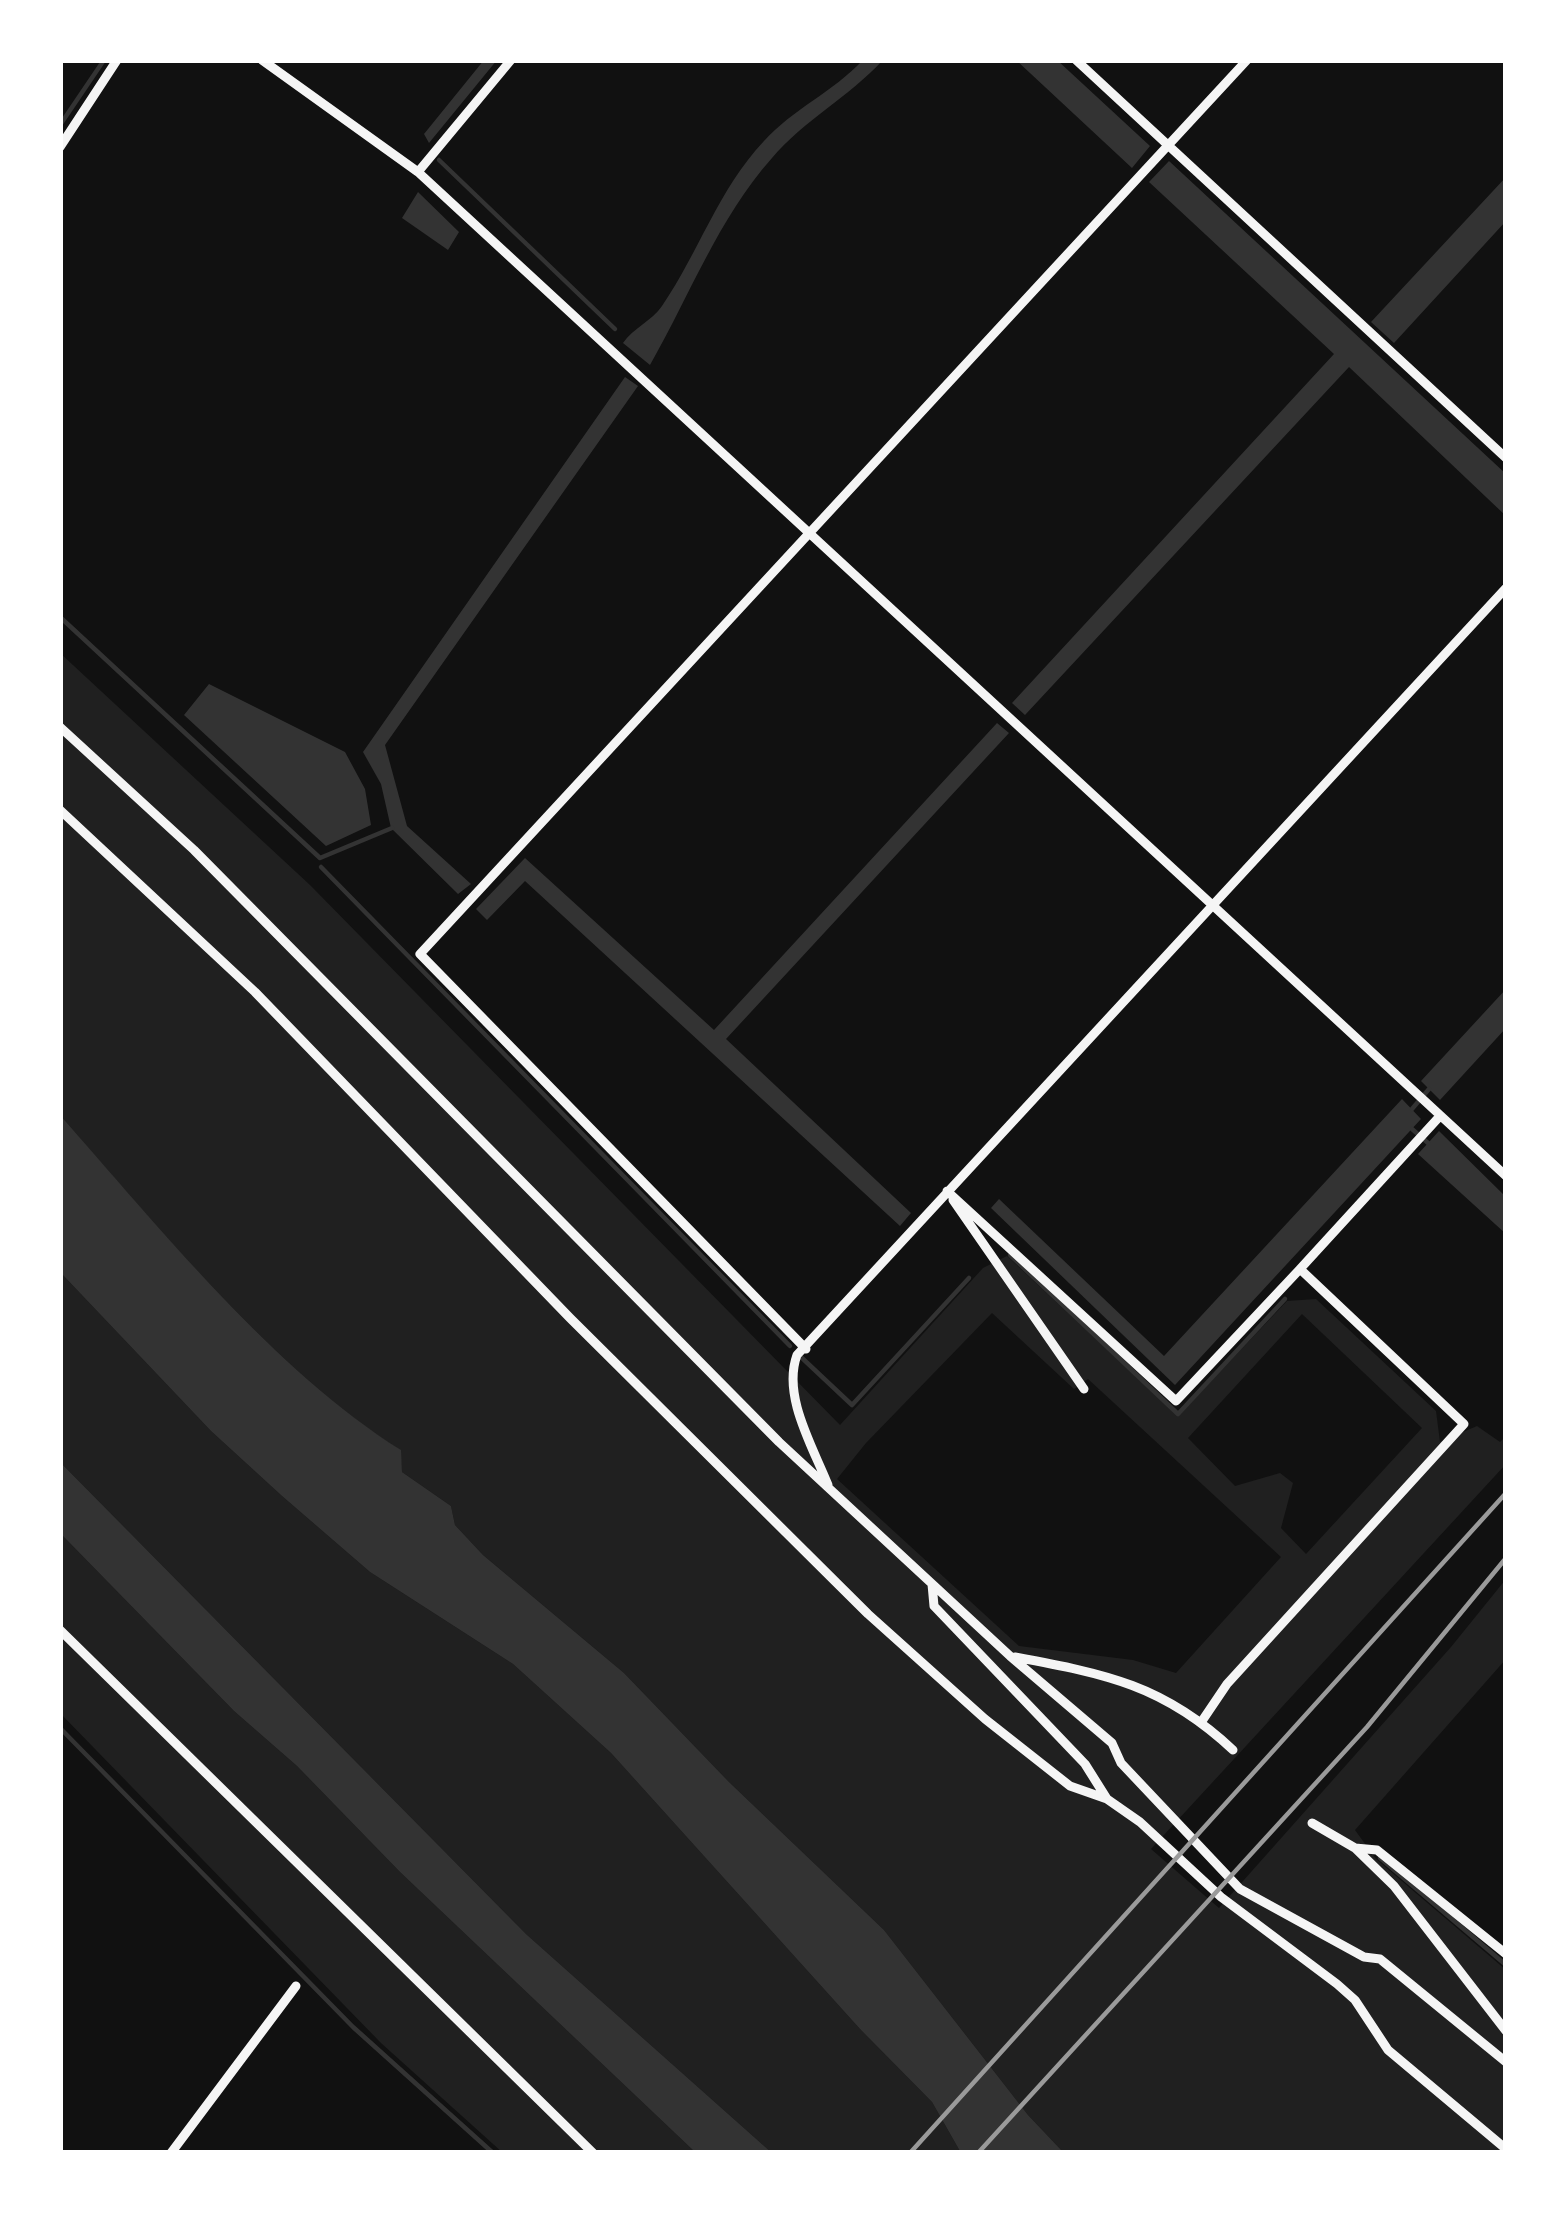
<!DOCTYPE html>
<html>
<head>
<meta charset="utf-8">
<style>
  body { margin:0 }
  #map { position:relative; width:1566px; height:2213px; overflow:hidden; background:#111; font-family:"Nunito Sans",sans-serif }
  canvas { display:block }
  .frame { position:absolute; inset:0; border:63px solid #fff; pointer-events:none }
</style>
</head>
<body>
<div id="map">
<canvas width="1566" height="2213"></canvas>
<div class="frame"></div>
</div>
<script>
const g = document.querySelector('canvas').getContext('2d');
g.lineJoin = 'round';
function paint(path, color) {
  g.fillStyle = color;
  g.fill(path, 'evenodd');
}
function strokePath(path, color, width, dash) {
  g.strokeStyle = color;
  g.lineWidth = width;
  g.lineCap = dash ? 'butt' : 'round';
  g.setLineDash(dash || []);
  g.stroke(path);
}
paint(new Path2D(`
  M60,653L310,885L840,1425L983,1268L1007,1256L1178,1416L1287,1301L1316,1299L1436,1411L1440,1442L1477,1426L1500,1442L1506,1436V1464L1151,1849L1219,1908L1451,1647L1506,1579V1659L1355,1830L1376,1859L1506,1970V2153H1064L1028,2115L884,1930L729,1782L624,1673L483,1555L455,1525L451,1506L402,1472L400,1450C276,1371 157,1226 60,1115ZM992,1313L1074,1389L1088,1379L1281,1557L1176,1673L1133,1660L1019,1646L837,1479L866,1443ZM1302,1314L1422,1428L1306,1554L1281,1528L1293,1483L1280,1473L1235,1486L1188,1438Z
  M60,1272L211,1431L282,1496L370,1572L513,1664L611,1753L860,2029L932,2102L961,2153H772L526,1934L60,1462Z
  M60,1533L234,1711L297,1766L400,1872L696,2153H503L381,2043L60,1713Z`), '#202020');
paint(new Path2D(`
  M484,60H497L429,143L424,134Z
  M863,60H883C849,97 803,121 772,158C718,219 690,295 650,365L623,343C633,328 652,321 662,306C699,252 718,190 764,141C793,109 833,92 863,60Z
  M1016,60H1057L1150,146L1132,168Z
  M1169,161L1506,474V516L1349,367L1025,715L1012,703L1334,354L1149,182Z
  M1506,177V221L1394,343L1371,322Z
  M418,192L459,232L448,250L402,218Z
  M625,377L638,386L385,745L407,826L471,884L458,894L391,828L381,784L363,752Z
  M209,684L345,752L365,789L371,825L326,846L184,715Z
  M997,723L1009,733L726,1039L911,1213L900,1226L525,881L487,920L476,909L525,858L714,1030Z
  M1506,989V1028L1440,1100L1421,1081Z
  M1402,1099L1421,1119L1175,1385L991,1208L999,1199L1164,1356Z
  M60,1115C158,1226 275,1371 401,1450L402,1472L451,1506L455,1525L483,1555L624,1673L729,1782L884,1930L1028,2115L1064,2153H961L932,2102L860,2029L611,1753L513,1664L370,1572L282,1496L211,1431L60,1272Z
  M1439,1131L1506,1197V1234L1418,1154Z
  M60,1462L526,1934L772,2153H696L400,1872L297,1766L234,1711L60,1533Z`), '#333');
strokePath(new Path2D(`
  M60,125L104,60
  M439,160L615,329
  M60,617L320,858L392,828
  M321,867L790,1346
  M1412,1109L1429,1089
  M1412,1129L1428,1143
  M1010,1255L1178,1414L1285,1299
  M802,1358L852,1405L969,1278
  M60,1728L353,2027L493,2153
  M1380,1858L1506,1965`), '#333', 4.5);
strokePath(new Path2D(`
  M262,60L418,172L1506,1176
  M1076,60L1506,458
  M60,147L117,60
  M418,172L511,60
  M60,727L194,850L779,1442L1010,1656L1112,1743L1121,1763L1240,1889L1364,1957L1380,1959L1506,2062
  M60,810L255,992L570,1318L868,1614L985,1719L1070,1786L1107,1799L1140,1822L1221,1897L1337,1984L1355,2000L1388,2050L1506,2149
  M947,1191L1176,1401L1300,1269
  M953,1200L1084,1389
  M806,1349L420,954L1247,60
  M828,1485C813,1447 782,1396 797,1355L1506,588
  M932,1584L934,1606L1085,1764L1107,1799
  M60,1630L593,2153
  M1015,1657C1106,1674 1164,1685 1233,1750
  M1202,1721L1227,1684L1464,1424L1300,1269L1440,1116
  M1312,1823L1355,1848L1377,1850L1506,1954
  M1355,1848L1394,1886L1506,2031
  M171,2153L296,1986`), '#f5f5f5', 9);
strokePath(new Path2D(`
  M910,2153L1506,1493
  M978,2153L1367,1727L1506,1558`), '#9a9a9a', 4.5);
</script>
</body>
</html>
